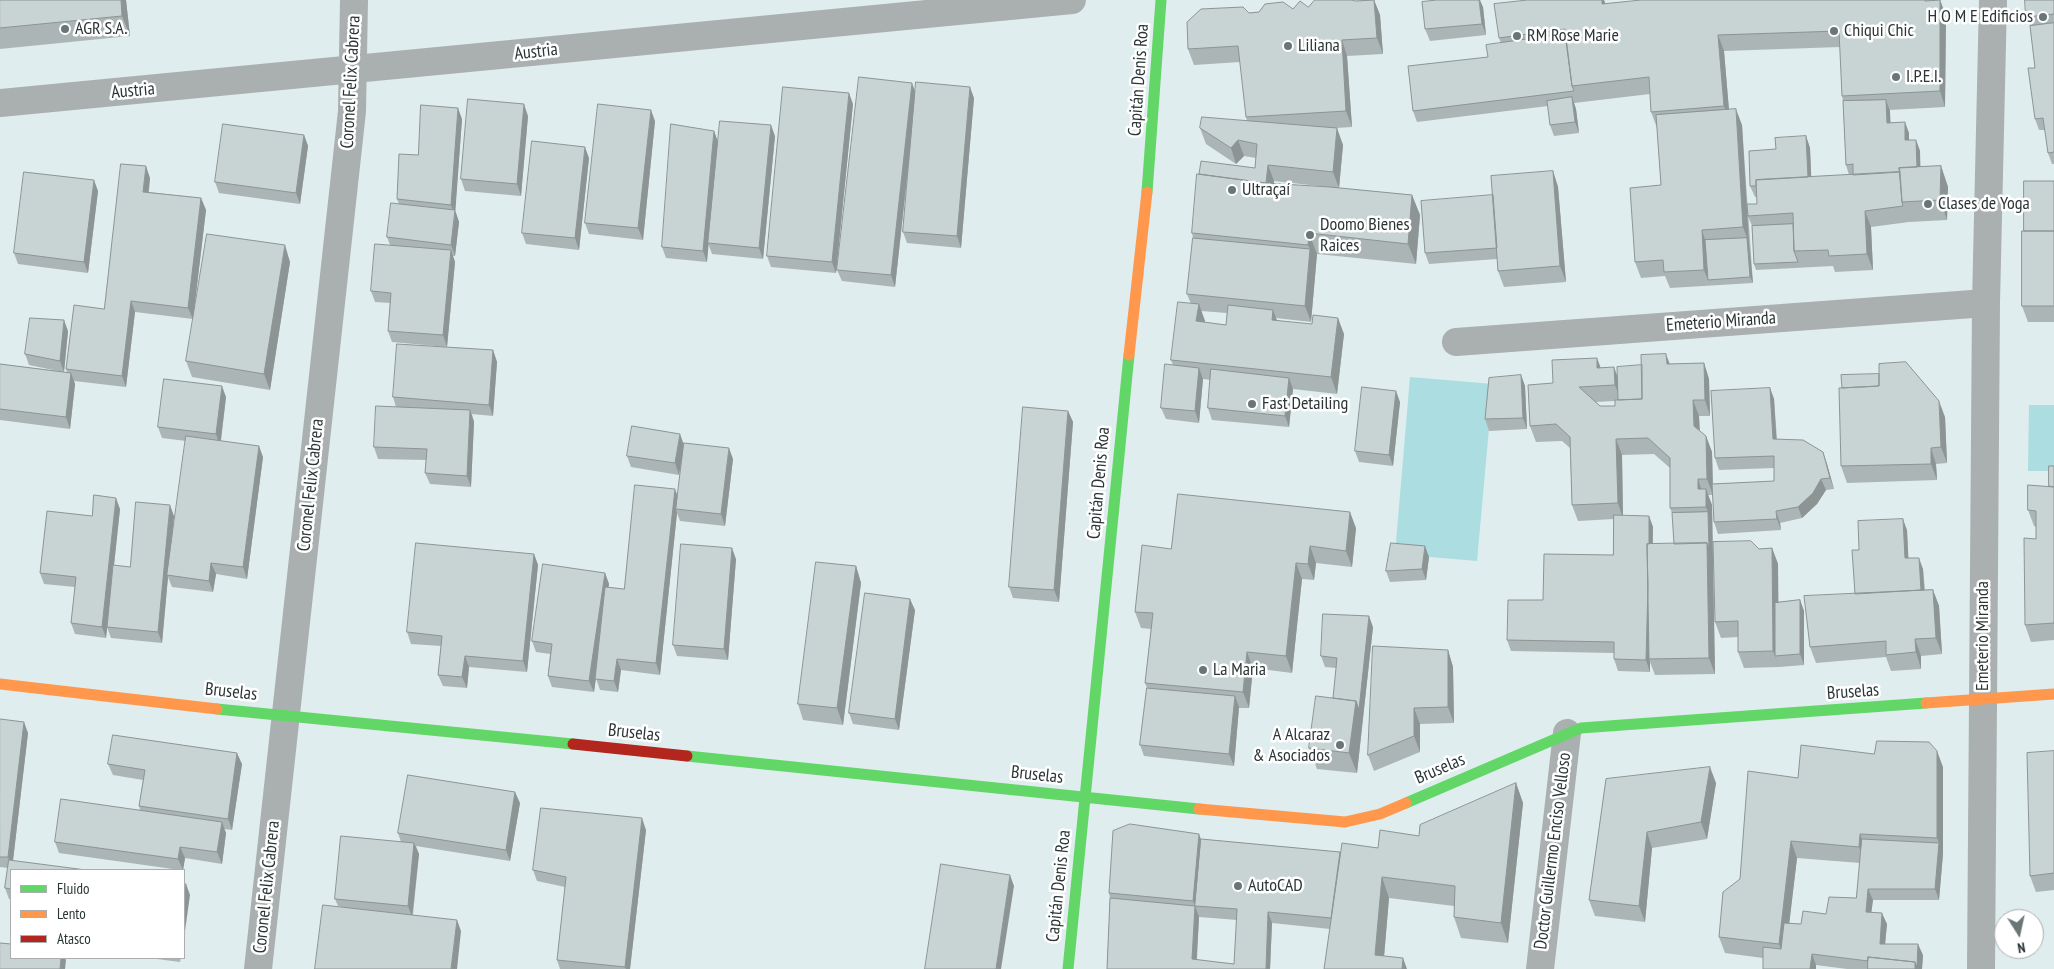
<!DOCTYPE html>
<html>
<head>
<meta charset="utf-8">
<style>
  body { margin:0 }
  #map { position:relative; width:2054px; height:969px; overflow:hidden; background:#dfedee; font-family:"PT Sans Narrow",sans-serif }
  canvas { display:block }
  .legend { position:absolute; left:10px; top:869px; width:175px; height:90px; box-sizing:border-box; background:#fff; border:1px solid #aaaeae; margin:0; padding:6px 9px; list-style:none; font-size:15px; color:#2b3535 }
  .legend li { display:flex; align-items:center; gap:10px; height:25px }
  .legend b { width:25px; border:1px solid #aaaeae }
  .north { position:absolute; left:1994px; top:909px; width:50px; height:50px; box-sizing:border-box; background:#fff; border:1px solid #aaaeae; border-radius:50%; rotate:170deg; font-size:14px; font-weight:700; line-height:20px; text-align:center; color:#2b3535 }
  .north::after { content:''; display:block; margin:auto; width:18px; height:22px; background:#6a7576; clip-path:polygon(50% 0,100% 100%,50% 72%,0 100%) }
</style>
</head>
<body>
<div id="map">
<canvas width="2054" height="969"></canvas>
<ul class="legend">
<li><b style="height:6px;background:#63d668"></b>Fluido</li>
<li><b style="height:6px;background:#ff974d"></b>Lento</li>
<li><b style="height:6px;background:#b3261e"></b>Atasco</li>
</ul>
<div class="north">N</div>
</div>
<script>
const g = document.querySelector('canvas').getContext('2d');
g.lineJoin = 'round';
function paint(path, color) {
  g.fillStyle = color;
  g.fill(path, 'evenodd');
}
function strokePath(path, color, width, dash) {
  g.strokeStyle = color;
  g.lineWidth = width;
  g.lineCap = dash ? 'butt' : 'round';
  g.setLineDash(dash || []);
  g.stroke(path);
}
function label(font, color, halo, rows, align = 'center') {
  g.font = font + ' "PT Sans Narrow",sans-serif';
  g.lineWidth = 5;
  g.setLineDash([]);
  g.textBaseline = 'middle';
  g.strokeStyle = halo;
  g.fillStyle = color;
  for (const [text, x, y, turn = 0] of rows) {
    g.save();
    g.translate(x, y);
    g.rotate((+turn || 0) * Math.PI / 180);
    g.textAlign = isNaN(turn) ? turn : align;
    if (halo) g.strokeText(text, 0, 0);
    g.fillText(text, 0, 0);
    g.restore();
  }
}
paint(new Path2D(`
  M1410,377L1493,384L1477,561L1395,554Z
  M2029,405H2054V471H2028Z`), '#acdde0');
strokePath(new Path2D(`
  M0,103L1072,0
  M1456,342L1986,303
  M258,969L352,111L354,0
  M1540,969L1567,733
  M1981,969L1986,303L1993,0`), '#aaafaf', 28);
strokePath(new Path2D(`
  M1147,192L1161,0
  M217,709L573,744
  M687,756L1199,809
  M1406,803L1581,728L1926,703
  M1068,969L1129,355`), '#63d668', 11);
strokePath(new Path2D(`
  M1129,355L1147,192
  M0,684L217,709
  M1926,703L2054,694
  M1199,809L1345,822L1380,814L1406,803`), '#ff974d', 11);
strokePath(new Path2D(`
  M573,744L687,756`), '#b3261e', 11);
paint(new Path2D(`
  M0,0H126L130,36L0,49Z
  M1374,0L1380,15L1383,54L1347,56L1352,127L1336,128L1343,145L1339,188L1412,195L1420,215L1416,264L1317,254L1311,322L1276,318L1277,320L1344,334L1337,394L1293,389L1289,427L1212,420L1208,408L1211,380L1203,379L1199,423L1166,419L1161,408L1173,365L1171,360L1191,304L1187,294L1193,238L1192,233L1199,174L1255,168L1256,158L1244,156L1236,164L1206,144L1200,128L1247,121L1246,117L1240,62L1194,65L1188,49L1249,13L1293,9L1355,1ZM1274,181L1328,187L1274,184ZM1201,311L1227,313L1226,325L1204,322L1205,321Z
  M1604,0L1605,4L1940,0L1946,16L1945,107L1889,110L1890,123L1909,133V140H1916L1920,151V167L1941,166L1948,187L1947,220L1909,222L1871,227L1873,270L1835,272L1833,266L1756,270L1754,264L1752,226L1748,216L1757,204V197H1755L1750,186L1776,149L1806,136L1810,148L1811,177L1849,175L1846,165L1843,101L1842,96L1840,47L1724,51L1729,110L1742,125L1753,283L1670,288L1665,276L1641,278L1635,262L1661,185L1657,128L1651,112L1650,94L1574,103L1576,109L1579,133L1554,136L1550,125L1548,106L1417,122L1413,111L1488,57L1501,43L1499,38Z
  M2054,0V164H2052L2048,153L2045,130H2039L2035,119V68L2030,26L2026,17Z
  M1483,7L1486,35L1430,41L1425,29Z
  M915,91L974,98L961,248L907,243L903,232L911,143L895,287L842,281L837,270Z
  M853,104L836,273L771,267L767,256Z
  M528,116L521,196L465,191L461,179Z
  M462,119L455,210L459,222L455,256H453L455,262L447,347L392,342L388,331L390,303L375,302L371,291L390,245L387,237L399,204L397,199L418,155Z
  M655,121L643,240L589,234L585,223Z
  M714,131L718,142L713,197L775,136L763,259L712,254L708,243L707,262L666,258L662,247Z
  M304,135L308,146L300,204L219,193L215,182Z
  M589,158L579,250L526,244L522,233Z
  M1553,171L1558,187L1566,282L1504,287L1498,271L1497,259L1429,264L1425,253L1493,195Z
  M150,178L149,192L201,198L206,210L193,319L135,312L126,387L74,381L75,384L70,429L0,420V364L58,371L29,365L25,354L68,331L64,372H67L66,369L104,309Z
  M2054,181V322H2028L2022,306L2024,231Z
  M98,191L88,273L18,264L14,253Z
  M290,262L270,390L192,377L186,361Z
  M493,350L497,362L493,416L472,414L474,422L471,487L430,484L425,473L426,460L378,459L374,447L396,407L393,397Z
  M1704,363L1709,379L1710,416H1699L1700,431L1706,436L1712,452L1713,484L1774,481V468L1719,470L1715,458L1770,388L1774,399L1777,439L1823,452L1827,464L1834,489L1826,490L1817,504L1802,518L1780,523L1781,530L1718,534L1714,522L1713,495H1708L1712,505L1715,674L1655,675L1650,662V672L1618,671L1614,659V653L1511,651L1507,640L1543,600L1613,555L1614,519L1578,521L1572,505L1570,448L1562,441L1536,442L1530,426L1553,383L1600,368L1617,376L1670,364ZM1615,401V406H1600L1596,402ZM1654,454L1670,468V508L1672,513L1674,544H1653V527L1649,516H1623L1622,455Z
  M1521,375L1525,386L1527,429L1489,431L1485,419Z
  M226,397L221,441L263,457L247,579L216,574L213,592L172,587L168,577L162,643L111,638L107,627L108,621L106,638L75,634L71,623L75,587L44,584L40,573L92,516L120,509L114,566L130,567L174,516L171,553L186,441L162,438L158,427Z
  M1400,402L1393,466L1359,462L1355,451Z
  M1068,411L1073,422L1059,602L1013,598L1009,587Z
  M1945,417L1947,463L1936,464L1937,480L1847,483L1841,466Z
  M684,444L733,459L725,526L680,521L677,513L660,675L621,670L618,692L600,690L596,678L594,692L552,687L548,676L550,654L536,652L532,641L605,573L609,584L608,587L624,589L678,497L682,457L679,475L631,467L627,456Z
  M2054,466V640L2031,642L2025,625L2036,539V527L2034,526L2028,510L2049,486Z
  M1356,528L1352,567L1316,563L1314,580L1302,579L1292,673L1253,668L1249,708H1239L1234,766L1144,756L1140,745L1147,688L1145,683L1151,629L1141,628L1135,612L1171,549Z
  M1907,530L1908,558L1923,569L1925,590H1933L1939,606L1942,654L1921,656V669L1891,671L1886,657L1816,663L1810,647L1855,594L1859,550Z
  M1772,548L1778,564V602L1800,600L1804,611V665L1779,667L1744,668L1738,652V637L1721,638L1715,622L1759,549Z
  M534,554L538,565L527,672L469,667L467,688L443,686L438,675L441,646L411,644L407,632Z
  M1429,557L1426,580L1390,582L1386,571Z
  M736,559L728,660L677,656L673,645Z
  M856,566L861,583L843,725L803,720L798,704Z
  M915,610L899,730L853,724L849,713Z
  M1373,627L1357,773L1317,769L1309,748L1333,698L1336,668L1325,667L1321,656Z
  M1448,650L1453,667L1454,723L1420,724V752L1374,771L1368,755Z
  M0,719L28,733L13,860L11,870V900L9,899L5,888L8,868L0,867Z
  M2054,751V890L2036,892L2030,876Z
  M108,764H242L232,830L224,829L226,833L222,864L185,858L183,870H180L59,853L55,842L140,810L139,806L143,780L113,775Z
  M1943,767V854L1939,900H1873L1871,912L1887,924L1885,944L1923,955L1922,969H1847L1816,965V969H1763V958L1725,953L1719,937L1740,879L1798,778ZM1797,858L1860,863L1856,898L1826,914L1801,924L1789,923Z
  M1606,779L1716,783L1707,839L1652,848L1645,922L1595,916L1589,900Z
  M1516,783L1523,803L1508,943L1461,938L1454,917V906L1389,898L1384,956L1407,969L1330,929L1272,923L1270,969H1107L1110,898L1109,893L1201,839L1340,852L1378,848L1419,836ZM1199,917L1237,920L1234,964L1197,960Z
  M520,803L510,861L416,846L419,854L413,915L461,931L338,906L335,899L401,842L398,833Z
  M646,830L630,969H560L557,960L565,887L537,881L533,870Z
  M149,958H181L180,962Z`), '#acb5b6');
paint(new Path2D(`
  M121,0H126L130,36L122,16Z
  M1374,0L1380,15L1383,54L1377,38Z
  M1479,0H1480L1483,7L1486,35L1482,24Z
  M1602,0H1604L1607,8L1602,4Z
  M1940,0L1946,16L1945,107L1940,91Z
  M1718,35L1724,51L1730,122L1724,106Z
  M1342,40L1347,56L1352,127L1346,111Z
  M912,83L916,94L895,287L891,275Z
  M970,87L974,98L961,248L957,236Z
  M849,93L853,104L836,273L832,262Z
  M1572,97L1576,109L1579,133L1575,122Z
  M1886,100L1890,111L1891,134L1887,123Z
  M524,104L528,116L521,196L517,184Z
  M458,108L462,119L455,216V210L459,222L455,256L451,245L455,216L451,205Z
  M1736,109L1742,125L1749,243L1743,227Z
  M651,110L655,121L643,240L638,228Z
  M1905,122L1909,133V152L1905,140Z
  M771,125L775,136L763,259L759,248Z
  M1337,128L1343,145L1339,188L1333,172Z
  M714,131L718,142L707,262L703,251Z
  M304,135L308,146L300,204L296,193Z
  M1806,136L1810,148L1812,194L1808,183Z
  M1238,140L1244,156L1236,164L1231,148Z
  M1916,140L1920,151L1921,188L1917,177Z
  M585,147L589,158L579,250L575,238Z
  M1268,165L1274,181L1272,204L1266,187Z
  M146,166L150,178L147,203L143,192Z
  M1941,166L1948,187L1947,220L1940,200Z
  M1553,171L1558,187L1566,282L1560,266Z
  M94,180L98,191L88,273L84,262Z
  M1412,195L1420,215L1416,264L1408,244Z
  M201,198L206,210L193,319L188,308Z
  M1865,211L1871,227L1873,270L1867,254Z
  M1702,230L1707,246L1708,280L1704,270Z
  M1309,233L1317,254L1311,322L1305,306L1310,249L1308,245Z
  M1747,238L1749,243L1753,283L1750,277Z
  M285,245L290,262L270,390L264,374Z
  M451,250L455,262L447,347L443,335Z
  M131,301L135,312L126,387L122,376Z
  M1199,304L1205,321L1202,338L1196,321Z
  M1273,310L1279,326L1272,320Z
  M1338,318L1344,334L1337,394L1331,377Z
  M64,320L68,331L64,372L60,361Z
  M493,350L497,362L493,416L489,405Z
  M1666,354L1672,370L1667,364Z
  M1597,358L1603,374L1597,368Z
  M1704,363L1709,379L1710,416L1705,400Z
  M1614,367L1620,383L1621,401L1615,385Z
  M1199,368L1203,379L1199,423L1195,411Z
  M71,373L75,384L70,429L66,417Z
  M1521,375L1525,386L1527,429L1523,418Z
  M1289,378L1293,389L1289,427L1285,416Z
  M222,386L226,397L220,446L216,434Z
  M1770,388L1774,399L1777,450L1773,439Z
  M1396,391L1400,402L1393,466L1389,455Z
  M1693,400L1699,416L1700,442L1694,426Z
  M1939,401L1945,417L1947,463L1941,447Z
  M470,410L474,422L471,487L467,476Z
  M1068,411L1073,422L1059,602L1054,590Z
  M680,434L684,445L679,475L675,463Z
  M1706,436L1712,452L1713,495L1707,479Z
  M1616,439L1622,455L1623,519L1618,503Z
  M259,446L263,457L247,579L243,567Z
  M729,448L733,459L725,526L721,514Z
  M1931,448L1936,464L1937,480L1931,464Z
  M1823,452L1827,464L1834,489L1830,478Z
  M1698,479L1703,495L1698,489Z
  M1821,479L1826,490L1817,504L1802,518L1798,507Z
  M675,489L679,500L676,509L677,513L660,675L656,663Z
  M1706,489L1712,505L1715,674L1709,658L1707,543L1708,512L1706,507Z
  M116,498L120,509L106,638L102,627Z
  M170,505L174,516L168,576L167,575L168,577L162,643L158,632Z
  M1776,511L1780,523L1781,530L1777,519Z
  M1350,512L1356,528L1352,567L1346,551Z
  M1649,516L1653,527L1650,659H1649L1650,662V672L1646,660Z
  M1903,519L1907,530L1909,570L1905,558Z
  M1310,546L1316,563L1314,580L1308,564Z
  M1425,546L1429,557L1426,580L1422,569Z
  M732,548L736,559L728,660L724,649Z
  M1772,548L1778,564L1779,655L1775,656L1779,667L1773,651Z
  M534,554L538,565L527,672L523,661Z
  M1919,558L1923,569L1925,606L1921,595Z
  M211,563L216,574L213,592L209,581Z
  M1296,563L1302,579L1292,673L1286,656Z
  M856,566L861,583L843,725L837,708Z
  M605,573L609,584L594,692L589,681Z
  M1933,590L1939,606L1942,654L1936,638Z
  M910,599L915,610L899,730L895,719Z
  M1800,600L1804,611V665L1800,654Z
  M1369,616L1373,627L1357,773L1349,753L1356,701Z
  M1915,639L1921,656V669L1916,652Z
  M1448,650L1453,667L1454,723L1448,707Z
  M1247,652L1253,668L1249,708L1243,692Z
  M465,656L469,667L467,688L462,677Z
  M617,659L621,670L618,692L614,681Z
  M1235,696L1239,707L1234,766L1229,754Z
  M1414,708L1420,724V752L1414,736Z
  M24,722L28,733L12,869L8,857Z
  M1937,751L1943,767V854L1939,900L1935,889L1939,843L1937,838Z
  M237,753L242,764L232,830L228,819Z
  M1710,767L1716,783L1707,839L1701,822Z
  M1516,783L1523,803L1508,943L1501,923Z
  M515,792L520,803L510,861L506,850Z
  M642,818L646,830L630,969H626L625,967Z
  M222,822L226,833L222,864L217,852Z
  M1647,832L1652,848L1645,922L1639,906Z
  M1199,834L1205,850L1195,906L1193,901Z
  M1860,834L1866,850L1865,863L1859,847Z
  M1791,841L1797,858L1785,960L1779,944Z
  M414,843L419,854L412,917L408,906Z
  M180,847L185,858L183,870L178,859Z
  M1010,875L1014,886L1001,969H996Z
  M1382,877L1389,898L1383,969L1375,955Z
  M186,884L190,895L184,938V899Z
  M1868,889L1873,900L1870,923L1866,912Z
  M1195,906L1199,917L1196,969L1192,959Z
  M1268,912L1272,923L1270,969H1266Z
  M1882,913L1887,924L1884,955L1880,944Z
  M457,920L461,931L457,969H451Z
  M1918,944L1923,955L1922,969H1915V962Z
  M1812,954L1816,965V969H1810Z
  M61,958H65L66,960L65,969H60Z
  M1403,958L1407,969H1402Z`), '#8c9494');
const building = new Path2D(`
  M0,0H121L122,16L0,28Z
  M1315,0H1352L1355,1L1374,0L1377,38L1342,40L1346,111L1246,117L1238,46L1188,49L1187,22L1201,9L1243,7L1249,13L1259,12L1265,4L1283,2L1293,9L1300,1L1308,7Z
  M1437,0H1479L1482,24L1425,29L1422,2Z
  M1528,0H1602V4L1641,0H1925V1L1940,0V91L1842,96L1839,31L1718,35L1724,106L1651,112L1649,77L1572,86L1565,29L1499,38L1494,4Z
  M2025,0H2054V14L2026,17Z
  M2054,23V152L2048,153L2043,118L2035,119L2028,68H2035L2030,26Z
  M1565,34L1572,86L1574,91L1413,111L1408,66L1488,57L1486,45Z
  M859,77L912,83L891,275L837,270Z
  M916,82L970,87L957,236L903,232Z
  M783,87L849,93L832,262L767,256Z
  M1572,97L1575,122L1550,125L1547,101Z
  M468,99L524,104L517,184L461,179Z
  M1886,100L1887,123L1905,122V140H1916L1917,167L1899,168L1900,172L1853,175V164L1846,165L1843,101Z
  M598,104L651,110L638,228L585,223Z
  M421,105L458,108L451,205L397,199L399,154L418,155Z
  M1736,109L1743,227L1702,230L1704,270L1664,272L1663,260L1635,262L1630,188L1661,185L1656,115Z
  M1202,117L1337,128L1333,172L1268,165L1266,183L1199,174L1201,161L1255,168L1257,144L1238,140L1231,148L1200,128Z
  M720,121L771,125L759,248L708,243Z
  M223,124L304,135L296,193L215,182Z
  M671,124L714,131L703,251L662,247Z
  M1806,136L1808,177L1756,180V186H1750L1749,151L1776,149L1775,138Z
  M532,141L585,147L575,238L522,233Z
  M121,164L146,166L143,192L201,198L188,308L131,301L122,376L66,369L74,305L104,309Z
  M1941,166L1940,200L1902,202L1899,168Z
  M1553,171L1560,266L1498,271L1491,176Z
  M24,172L94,180L84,262L14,253Z
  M1900,172L1902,202L1903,206L1865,211L1867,254L1829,256L1828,250L1794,251L1793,213L1748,216L1747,204H1757L1756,180Z
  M1197,174L1265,183L1330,187L1412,195L1408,244L1309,233L1308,245L1192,233Z
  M2024,181H2054V231H2024Z
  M1493,195L1497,248L1425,253L1421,201Z
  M391,203L455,210L451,245L387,237Z
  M1793,224L1794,251L1798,262L1754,264L1752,226Z
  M2022,231H2054V306H2022Z
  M207,234L285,245L264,374L186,361Z
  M1193,238L1310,249L1305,306L1187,294Z
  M1747,238L1750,277L1708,280L1705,240Z
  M375,244L451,250L443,335L388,331L391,293L371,291Z
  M1178,302L1199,304L1196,321L1226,325L1228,305L1273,310L1272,320L1312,324L1313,315L1338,318L1331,377L1171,360Z
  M30,318L64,320L60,361L25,354Z
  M397,344L493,350L489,405L393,397Z
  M1666,354L1667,364L1704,363L1705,400H1693L1694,426L1706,436L1707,479H1698V489H1706V507L1670,508V458L1648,438L1616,439L1618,503L1572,505L1570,437L1556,424L1530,426L1528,385L1553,383L1552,360L1597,358V368L1614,367L1615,385L1579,387L1600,406H1615V400L1642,399L1641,355Z
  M1906,362L1939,401L1941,447L1931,448V464L1841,466L1839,388L1879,386V364Z
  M0,364L71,373L66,417L0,409Z
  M1165,364L1199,368L1195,411L1161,408Z
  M1642,365V399L1618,400L1617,367Z
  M1211,369L1289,378L1285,416L1208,408Z
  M1879,374V386L1842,388L1841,375Z
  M1521,375L1523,418L1485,419L1489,378Z
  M164,379L222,386L216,434L158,427Z
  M1362,387L1396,391L1389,455L1355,451Z
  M1770,388L1773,439L1803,440L1823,452L1830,478L1821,479L1813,493L1798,507L1776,511L1777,519L1714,522L1712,484L1774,481V456L1715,458L1711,391Z
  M376,406L470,410L467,476L425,473L427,449L374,447Z
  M1023,407L1068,411L1054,590L1009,587Z
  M632,426L680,434L675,463L627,456Z
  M186,436L259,446L243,567L211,563L209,581L167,575Z
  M684,443L729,448L721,514L676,509Z
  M2049,466H2054V487L2049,486Z
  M635,485L675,489L656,663L617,659L614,681L595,679L605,587L624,589Z
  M2028,485L2054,487V623L2025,625L2024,538L2036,539V511L2028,510Z
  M1178,494L1350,512L1346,551L1310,546L1308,564L1296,563L1286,656L1247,652L1243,692L1145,683L1153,613L1135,612L1142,545L1171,549Z
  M94,495L116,498L102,627L71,623L76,577L40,573L47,511L92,516Z
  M136,502L170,505L158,632L107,627L113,565L130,567Z
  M1708,512L1709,548L1707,543L1674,544L1672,513Z
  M1614,515L1649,516V544H1647L1648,585L1646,660L1614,659V642L1507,640L1508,600H1543L1544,554L1613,555Z
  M1903,519L1905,558H1919L1921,590L1855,594L1852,550H1859L1858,521Z
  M1751,541L1759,549L1772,548L1773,651L1738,652V621L1715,622L1713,542Z
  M416,543L534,554L523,661L465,656L462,677L438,675L442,636L407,632Z
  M1391,543L1425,546L1422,569L1386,571Z
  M1707,543L1709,658L1649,659L1647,544Z
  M681,544L732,548L724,649L673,645Z
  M816,562L856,566L837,708L798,704Z
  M543,564L605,573L589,681L548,676L552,644L532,641Z
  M1933,590L1936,638L1915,639L1916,652L1886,655V641L1810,647L1804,596Z
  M865,593L910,599L895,719L849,713Z
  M1800,600V654L1775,656V603Z
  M1323,614L1369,616L1359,710L1356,701L1333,698L1337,658L1321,656Z
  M1373,646L1448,650V707L1414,708V736L1368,755Z
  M1147,688L1235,696L1229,754L1140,745Z
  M1316,696L1356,701L1349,753L1309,748Z
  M0,719L24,722L8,857H0Z
  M113,735L237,753L228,819L139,806L145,770L108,764Z
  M1877,741L1929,742L1937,751V838L1860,834L1859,847L1791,841L1779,944L1719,937L1723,892L1740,879L1748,771L1798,778L1801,745L1874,754Z
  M2054,751V873L2030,876L2027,753Z
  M1710,767L1701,822L1647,832L1639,906L1589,900L1606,779Z
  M408,775L515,792L506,850L398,833Z
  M1516,783L1501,923L1454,917L1455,886L1382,877L1375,955L1403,958L1402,969H1324L1342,843L1378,848L1380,830L1419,836L1420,825Z
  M61,799L222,822L217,852L180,847L178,859L55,842Z
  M541,808L642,818L625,967L557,960L566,877L533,870Z
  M1130,824L1199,834L1193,901L1109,893L1113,831Z
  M341,836L414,843L408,906L335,899Z
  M1201,839L1340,852L1331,918L1268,912L1266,969H1107L1110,898L1195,906L1192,959L1234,964L1237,909L1195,906Z
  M1862,839L1939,843L1935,889H1868L1866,912L1882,913L1880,944H1918L1917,967L1915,962L1868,957V961L1812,954L1810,969H1763V947L1781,949L1784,923L1801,924L1803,911L1826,914L1829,897L1856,898Z
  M9,860L86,870H11V889L5,888Z
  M941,864L1010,875L996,969H925Z
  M184,884H186L184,899Z
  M323,905L457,920L451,969H315Z
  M0,943L11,944V958H61L60,969H0Z
  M1868,957L1915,962V969H1868Z`);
paint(building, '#c8d3d4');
strokePath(building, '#8c9494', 1);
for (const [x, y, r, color] of [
  [2043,17,5,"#6a7576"],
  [65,29,5,"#6a7576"],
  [1834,31,5,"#6a7576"],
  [1517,36,5,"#6a7576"],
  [1288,46,5,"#6a7576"],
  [1896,77,5,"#6a7576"],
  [1232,190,5,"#6a7576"],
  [1928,204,5,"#6a7576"],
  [1310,235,5,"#6a7576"],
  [1252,404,5,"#6a7576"],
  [1203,670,5,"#6a7576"],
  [1340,745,5,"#6a7576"],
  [1238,886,5,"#6a7576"]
]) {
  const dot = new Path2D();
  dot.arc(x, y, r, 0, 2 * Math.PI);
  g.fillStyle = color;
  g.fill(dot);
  strokePath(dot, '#fff', 2);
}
label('18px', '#2b3535', '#fff', [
  ["H O M E Edificios",2033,17,"right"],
  ["AGR S.A.",75,29],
  ["Chiqui Chic",1844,31],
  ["RM Rose Marie",1527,36],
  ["Liliana",1298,46],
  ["I.P.E.I.",1906,77],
  ["Ultraçaí",1242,190],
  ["Clases de Yoga",1938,204],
  ["Doomo Bienes",1320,225],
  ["Raices",1320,246],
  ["Fast Detailing",1262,404],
  ["La Maria",1213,670],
  ["A Alcaraz",1330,735,"right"],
  ["& Asociados",1330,756,"right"],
  ["AutoCAD",1248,886]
], 'left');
label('18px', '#2b3535', '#fff', [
  ["Austria",536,52,-6],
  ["Capitán Denis Roa",1139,80,-86],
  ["Coronel Felix Cabrera",351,82,-87],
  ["Austria",133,91,-5],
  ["Emeterio Miranda",1721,322,-4],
  ["Capitán Denis Roa",1099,483,-85],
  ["Coronel Felix Cabrera",311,485,-84],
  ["Emeterio Miranda",1983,636,-90],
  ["Bruselas",231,692,6],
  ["Bruselas",1853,692,-4],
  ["Bruselas",634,733,6],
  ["Bruselas",1440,769,-23],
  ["Bruselas",1037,775,6],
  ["Doctor Guillermo Enciso Velloso",1553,851,-83],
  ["Capitán Denis Roa",1059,886,-84],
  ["Coronel Felix Cabrera",267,887,-84]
]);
</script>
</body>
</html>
